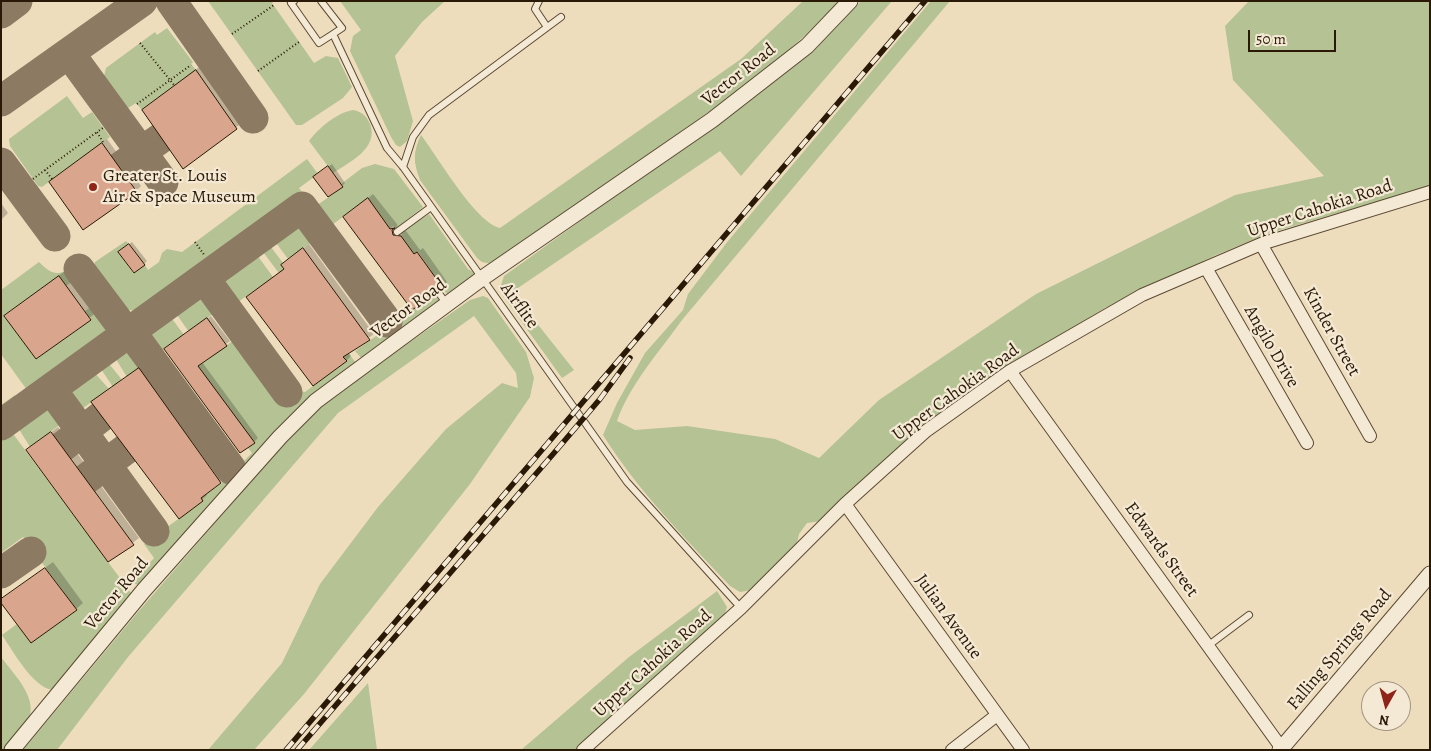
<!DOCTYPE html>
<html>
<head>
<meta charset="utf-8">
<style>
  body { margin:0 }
  #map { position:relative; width:1431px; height:751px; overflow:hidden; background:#eeddbd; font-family:Alegreya,serif }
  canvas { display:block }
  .frame { position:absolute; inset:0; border:2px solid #2a1906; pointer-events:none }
  .north { position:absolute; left:1361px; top:681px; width:50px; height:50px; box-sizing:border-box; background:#f4e9d4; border:1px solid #a39682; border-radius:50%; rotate:187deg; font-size:14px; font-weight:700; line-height:20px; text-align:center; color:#2a1906 }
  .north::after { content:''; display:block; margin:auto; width:18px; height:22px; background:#8f2418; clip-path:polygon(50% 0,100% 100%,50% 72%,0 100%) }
  .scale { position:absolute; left:1248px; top:30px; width:88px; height:22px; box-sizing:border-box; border:2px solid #2a1906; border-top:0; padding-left:6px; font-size:15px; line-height:18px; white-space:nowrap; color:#2a1906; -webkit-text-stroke:4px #f4e9d4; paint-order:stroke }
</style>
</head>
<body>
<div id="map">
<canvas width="1431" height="751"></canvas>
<div class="frame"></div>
<div class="north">N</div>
<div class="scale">50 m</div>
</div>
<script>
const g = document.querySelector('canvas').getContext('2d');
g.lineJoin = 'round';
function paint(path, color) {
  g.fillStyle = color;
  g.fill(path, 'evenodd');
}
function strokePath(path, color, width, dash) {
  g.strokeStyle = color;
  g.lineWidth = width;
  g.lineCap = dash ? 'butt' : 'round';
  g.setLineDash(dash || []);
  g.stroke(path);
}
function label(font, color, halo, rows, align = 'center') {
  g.font = font + ' Alegreya,serif';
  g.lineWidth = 4.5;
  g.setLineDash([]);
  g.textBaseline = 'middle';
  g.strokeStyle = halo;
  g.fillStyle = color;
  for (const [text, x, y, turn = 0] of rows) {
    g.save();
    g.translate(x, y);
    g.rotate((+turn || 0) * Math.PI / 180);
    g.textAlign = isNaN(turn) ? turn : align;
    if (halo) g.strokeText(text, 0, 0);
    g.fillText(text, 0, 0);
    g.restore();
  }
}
paint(new Path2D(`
  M208,1H274L272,3L314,63L326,56L338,58L352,87L343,98L302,125H296Z
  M340,1H445L422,22L395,56L413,121L407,141L400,147L396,145L391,137L350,51L353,36L361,30Z
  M803,1H844L758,77L493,264L482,262L477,258L420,180C413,162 413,152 421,135C437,156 476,223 500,228L741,59Z
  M861,1H892L741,176L720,151L512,292L574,370L562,378L503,296L500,288L504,276L618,194L825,38Z
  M931,1H950L682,320C660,351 630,384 617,421L635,430L687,426L775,439L819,458L879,400L1036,294L1235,195L1324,176L1233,80L1225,26L1249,1H1430V186L1270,233L1216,255L1105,308L1036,350L821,521L807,523L799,534L796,548L752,590L740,592L730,586C685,538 638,491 603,435L617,403L645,353L683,310L688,294L728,241Z
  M167,28L193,62L191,64L196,70L142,110L136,103L128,108L104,76L106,68L155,32L157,35Z
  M67,96L83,118L92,112L110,137L42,187L38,186L10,146L9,139Z
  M353,110C362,112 366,115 370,124C379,148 350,162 333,173L309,141C319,128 336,113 353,110Z
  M307,159L318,174L299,188L304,195L145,310C119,317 107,288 93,270L95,262L126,241L129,244L118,252L133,273L145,265L148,270L159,262L162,253L167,249L182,252Z
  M375,164L394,169L423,207L395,229L393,226L390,229L368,198L328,228L313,208L343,187L341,184L362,168Z
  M429,214L468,269L477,274L451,296L446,293L418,252L414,255L401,236L403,231Z
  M295,223L305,225L316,239L288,259L274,240Z
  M268,243L283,263L281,265L356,363L142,587L132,582L154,558L144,544L203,501L201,498L222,483L252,453L248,448L254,443L176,340L156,355L145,341L144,334L170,316L184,335L180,338L200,365L238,337L284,400L297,391L305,392L346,362L263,252V247Z
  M253,254L257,255L273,277L234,305L217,281Z
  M39,262C49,272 56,277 70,269L77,278L66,286L58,276L4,316L36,359L91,320L85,311L95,304L105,319L108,329L98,344L33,392L27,390L1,354V290Z
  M204,290L218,310L189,332L175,312Z
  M435,294L440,301L362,359L355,351Z
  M483,296L488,298L526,352L534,378L530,397L470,484L304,694L254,750H208L282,663L320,584L378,507L446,429L502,383L518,388L516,373L474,316L338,413L128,657L57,750H23L138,612L293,433L322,406L360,377L470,300Z
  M130,344L137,348L147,362L127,377L114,356Z
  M107,361L122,380L113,387L101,369L100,366Z
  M93,371L109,389L78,412L67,397V390Z
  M15,395L18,403L1,415V405Z
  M48,404L53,406L65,421L30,447L17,426Z
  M11,431L131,593L132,600L53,690C33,688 13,651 2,635L17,624L31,643L77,610L23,537L1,553V438Z
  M717,591L727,607L724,616L576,750H521L629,657Z
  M1,657C15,676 39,698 28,722C24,732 13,741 6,750H1Z
  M368,683L377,750H309Z`), '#b4c294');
paint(new Path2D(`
  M203,64L243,122L184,167L143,110Z
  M107,139L141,186L136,191L50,182Z
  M332,164L345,183L342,186L318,174Z
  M373,194L397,224L398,231H406L420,250L423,248L447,282L433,294L344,217Z
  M1,203L8,213L1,220Z
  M132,242L147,261L144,264L123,249Z
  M309,244L374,334L348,352L351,356L346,361L253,292L285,268L282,265Z
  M66,270L97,312L36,357L5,316Z
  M211,316L230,341L202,362L258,438L254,442L170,345Z
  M144,364L225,478L206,493L207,495L202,500L179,517L98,398Z
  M58,427L139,538L108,561L28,450Z
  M53,562L83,603L76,609L1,600Z`), '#0003');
strokePath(new Path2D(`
  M171,1L253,118
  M1,13L17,1
  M69,53L163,182
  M1,101L142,1
  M1,163L55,236
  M119,168L161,138
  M79,269L127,333
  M204,278L287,392
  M130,331L231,469
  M51,389L154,531
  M1,425L302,207L387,322
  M62,447L102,416
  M86,479L126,449
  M1,573L31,552`), '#8c7b62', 31);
const building = new Path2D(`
  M196,70L237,129L183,169L142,110Z
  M102,143L137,192L83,230L49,182Z
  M328,166L343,187L328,197L313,177Z
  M368,198L390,229L395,228L392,230L393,235L401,236L414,254L417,252L443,288H435L434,295L412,310L343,217Z
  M129,244L145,265L134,273L118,252Z
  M303,248L370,340L343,357L347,361L313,386L246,297L284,269L281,265Z
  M59,276L91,320L36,359L4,316Z
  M207,318L227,346L198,366L255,443L240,453L164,349Z
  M139,368L221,483L201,498L203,501L179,519L91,402Z
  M51,432L134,545L108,562L26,450Z
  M45,568L77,610L31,643L1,603V599Z`);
paint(building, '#d9a68d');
strokePath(building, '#2a1906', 1);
const service = new Path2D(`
  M294,1L291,3L319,43L333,34
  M321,1L342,28L333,34L387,148L403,167L627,482L741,608
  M539,1L535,9L547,27
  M403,167L413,137L429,115L561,17
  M397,232L431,207
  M438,292L446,303
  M1209,645L1249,615`);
const minor = new Path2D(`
  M1261,244L1370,436
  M1206,268L1307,443
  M1010,371L1283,750
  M845,504L1023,750
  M583,750L741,608L845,504L926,431L1010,371L1142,295L1261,244L1430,192
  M952,750L997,715`);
const tertiary = new Path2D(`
  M12,750L144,590L280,437L316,401L481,279L712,120L807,46L850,1
  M1280,750L1430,574`);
strokePath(service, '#5b4a34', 8);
strokePath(minor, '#5b4a34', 14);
strokePath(tertiary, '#5b4a34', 17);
strokePath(new Path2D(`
  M232,34L274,5
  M140,43L174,85
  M258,71L299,42
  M137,104L191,65
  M103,142L97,132L103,128
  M33,179L45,170
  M52,179L45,170L97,132
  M195,242L205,256`), '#2a1906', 2, [1, 2.5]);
strokePath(service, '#f4e9d4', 6);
strokePath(minor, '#f4e9d4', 12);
strokePath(tertiary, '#f4e9d4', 15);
const rail = new Path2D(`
  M286,750L925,1
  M297,750L554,453L600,399L630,358`);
strokePath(rail, '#2a1906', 5.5);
strokePath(rail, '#f4e9d4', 4, [11]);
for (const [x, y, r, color] of [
  [93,187,5,"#8f2418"]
]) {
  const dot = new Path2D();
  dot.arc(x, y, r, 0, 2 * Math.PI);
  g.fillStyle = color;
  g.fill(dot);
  strokePath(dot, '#f4e9d4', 2);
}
label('18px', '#2a1906', '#f4e9d4', [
  ["Vector Road",739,75,-38],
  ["Upper Cahokia Road",1320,209,-18],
  ["Airflite",519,306,54],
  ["Vector Road",409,309,-36],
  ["Kinder Street",1331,332,61],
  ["Angilo Drive",1271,347,60],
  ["Upper Cahokia Road",956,393,-36],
  ["Edwards Street",1161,550,54],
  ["Vector Road",117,594,-50],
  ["Julian Avenue",948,617,54],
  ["Falling Springs Road",1340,650,-50],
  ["Upper Cahokia Road",653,664,-42]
]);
label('18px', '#2a1906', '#f4e9d4', [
  ["Greater St. Louis",103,177],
  ["Air & Space Museum",103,198]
], 'left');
</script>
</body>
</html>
